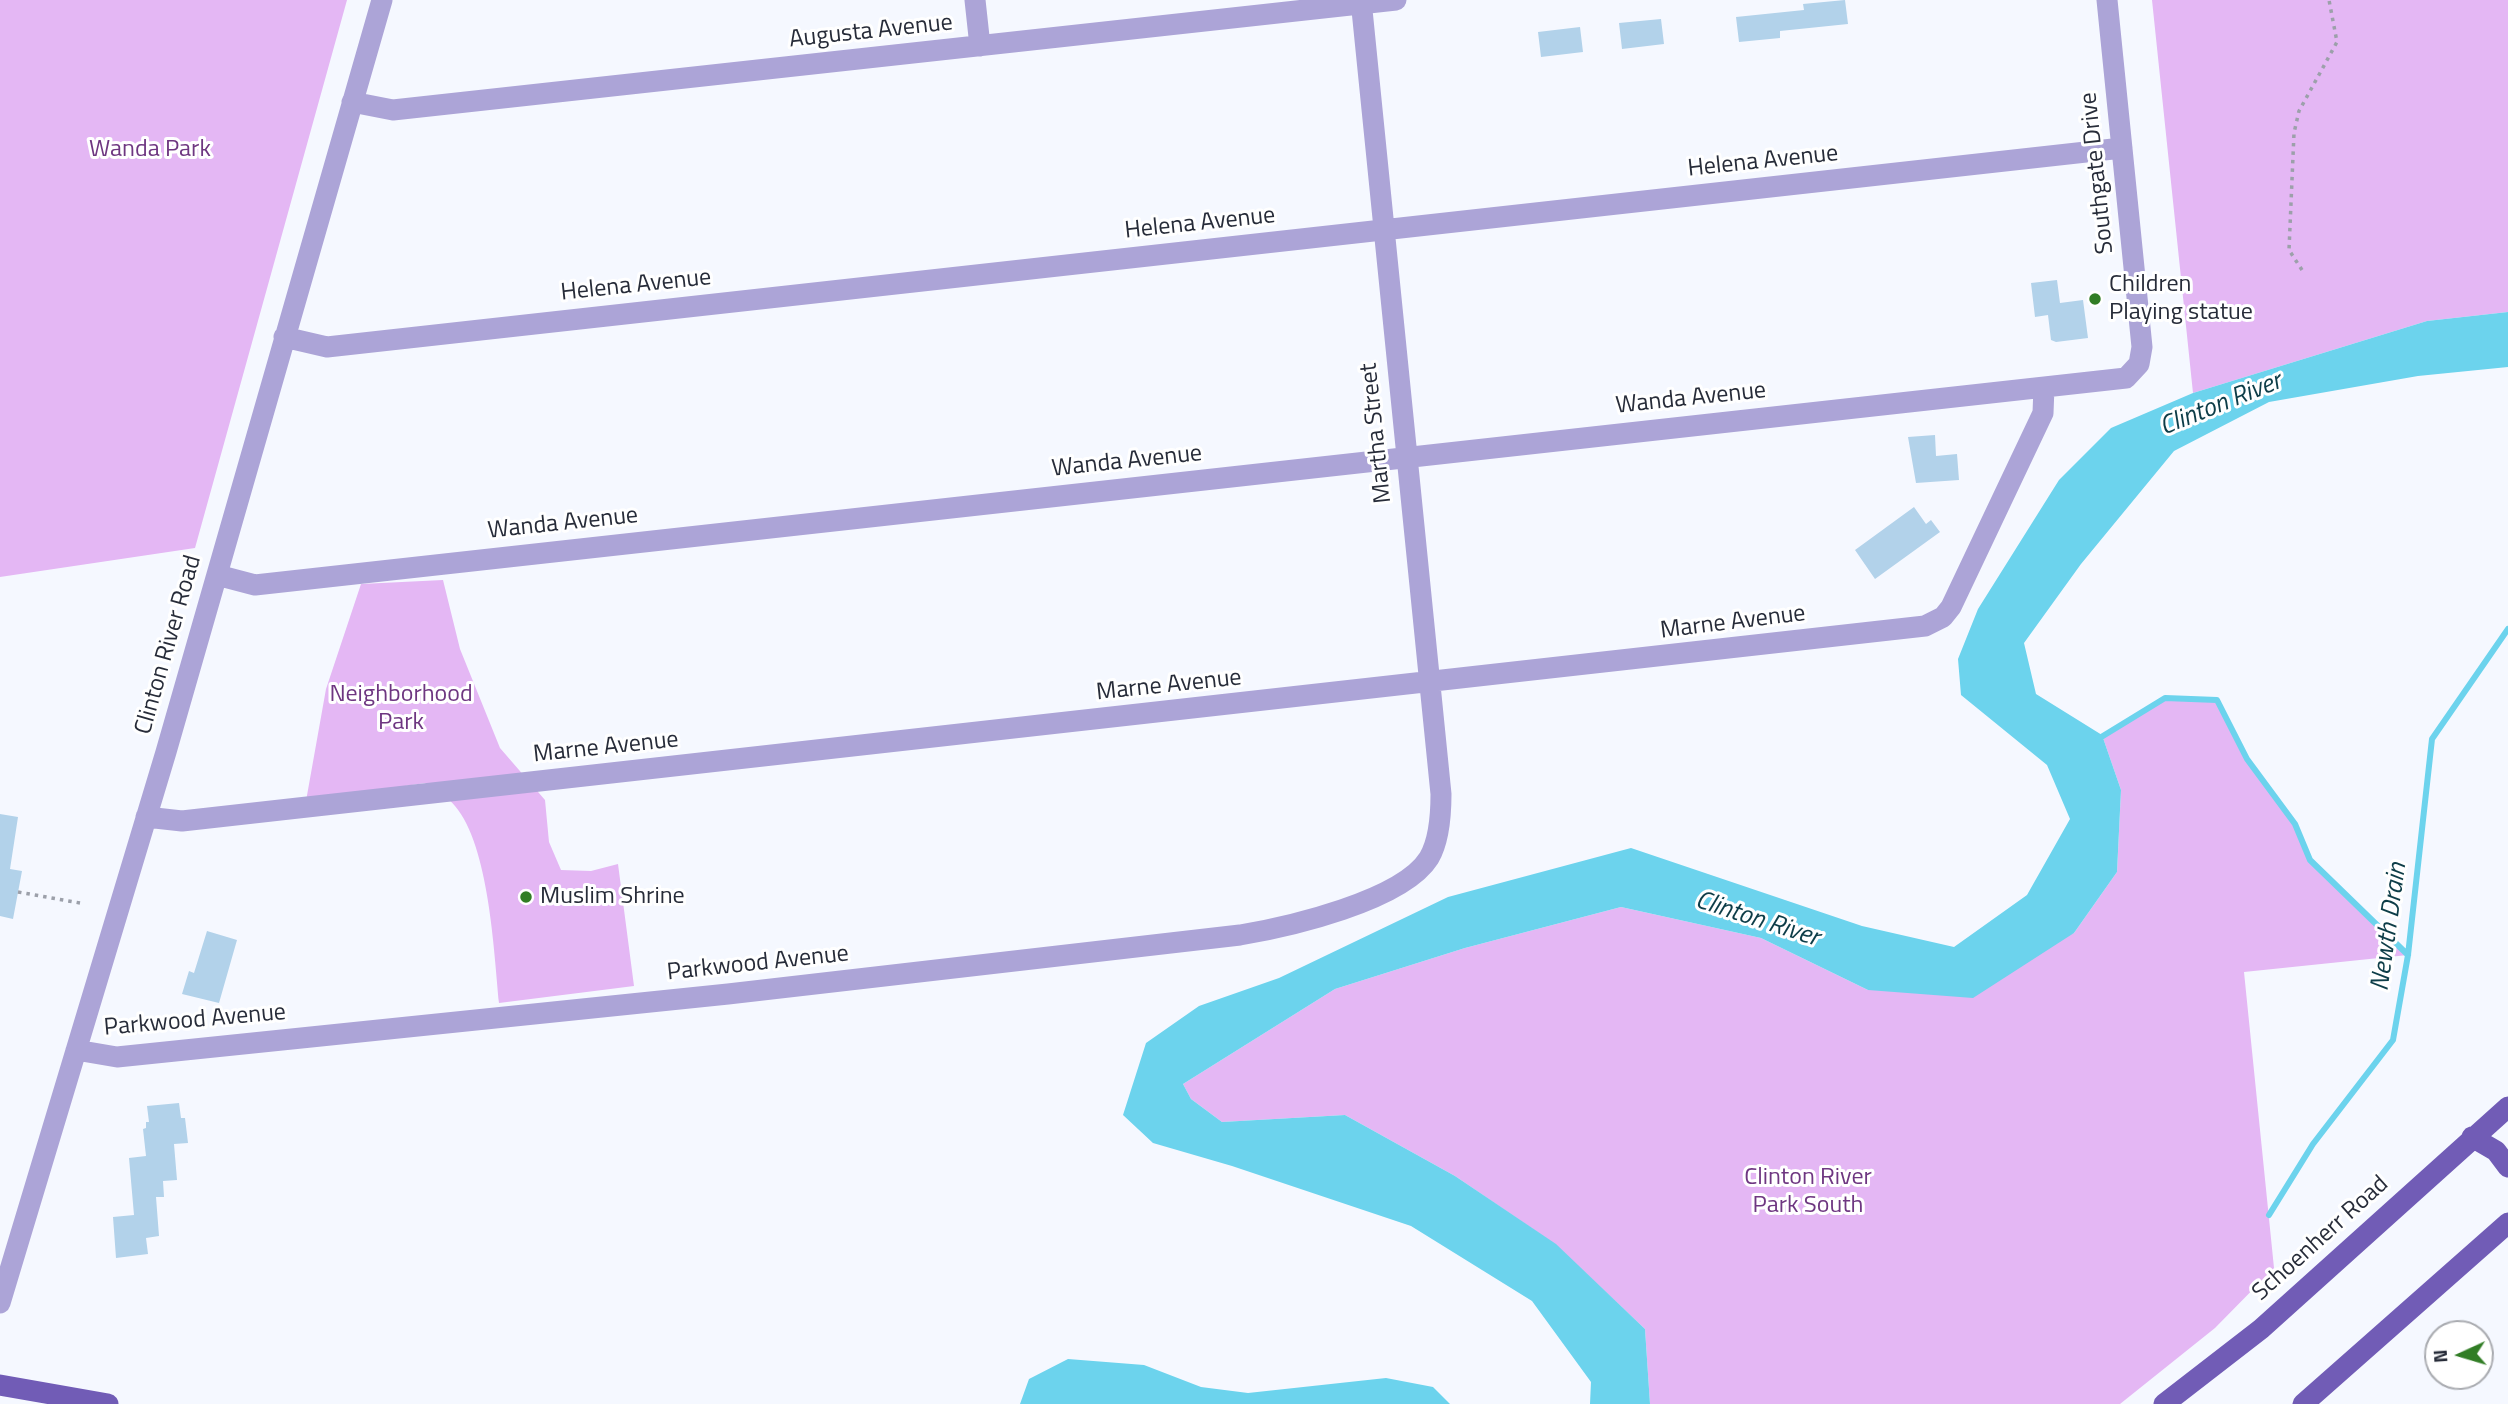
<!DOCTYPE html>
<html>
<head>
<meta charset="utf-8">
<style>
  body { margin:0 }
  #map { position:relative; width:2508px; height:1404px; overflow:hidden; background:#f5f8ff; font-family:"Titillium Web",sans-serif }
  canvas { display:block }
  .north { position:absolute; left:2424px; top:1320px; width:70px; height:70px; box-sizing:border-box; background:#fff; border:2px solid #a9abb0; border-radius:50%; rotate:266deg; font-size:19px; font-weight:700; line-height:28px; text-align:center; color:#272c39 }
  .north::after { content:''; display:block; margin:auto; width:24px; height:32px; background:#317d25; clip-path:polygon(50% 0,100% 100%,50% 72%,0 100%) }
</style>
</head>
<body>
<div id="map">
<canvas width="2508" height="1404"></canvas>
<div class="north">N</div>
</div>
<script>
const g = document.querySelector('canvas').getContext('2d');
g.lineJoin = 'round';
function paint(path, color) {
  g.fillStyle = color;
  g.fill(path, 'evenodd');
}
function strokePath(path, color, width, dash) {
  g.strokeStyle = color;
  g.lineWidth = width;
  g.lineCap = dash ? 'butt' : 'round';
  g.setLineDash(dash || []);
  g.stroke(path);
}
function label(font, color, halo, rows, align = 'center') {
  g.font = font + ' "Titillium Web",sans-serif';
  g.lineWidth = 6;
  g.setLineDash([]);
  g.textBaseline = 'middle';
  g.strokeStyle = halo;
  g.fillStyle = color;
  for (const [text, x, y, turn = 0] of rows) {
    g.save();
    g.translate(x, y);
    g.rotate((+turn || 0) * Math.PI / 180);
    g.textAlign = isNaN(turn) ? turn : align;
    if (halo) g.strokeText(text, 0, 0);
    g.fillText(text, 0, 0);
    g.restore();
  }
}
paint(new Path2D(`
  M0,0H347L195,548L0,577Z
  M2152,0H2508V312L2427,321L2193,393Z
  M443,580L460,649L500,748L545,800L549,842L561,870L591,871L618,864L634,986L499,1003C494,951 489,846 455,806C448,797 435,790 425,783L306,801L326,689L361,584Z
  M2165,698L2217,700L2247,759L2295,824L2310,860L2408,955L2244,972L2274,1268L2215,1328L2120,1404H1650L1645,1329L1555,1244L1455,1176L1345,1115L1222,1122L1191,1099L1183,1084L1335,989L1465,948L1621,907L1761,938L1868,990L2074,933L2117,872L2121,790L2102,735Z`), '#e4b7f4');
paint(new Path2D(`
  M2508,312V367L2418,376L2269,402L2174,451L2081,564L2024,643L2036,694L2102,735L2121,790L2117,872L2074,933L1973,998L1868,990L1761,938L1621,907L1465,948L1335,989L1183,1084L1191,1099L1222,1122L1345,1115L1455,1176L1556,1244L1645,1329L1650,1404H1590L1591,1382L1532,1301L1411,1226L1232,1166L1153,1143L1123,1115L1146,1043L1199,1006L1279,978L1448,897L1631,848L1862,926L1954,947L2027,895L2070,819L2047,765L1961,695L1958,659L1978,609L2059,480L2111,428L2193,393L2427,321Z
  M1068,1359L1144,1365L1201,1387L1248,1393L1386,1378L1433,1387L1450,1404H1020L1029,1379Z`), '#6cd3ed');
strokePath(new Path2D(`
  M2098,739L2165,698L2217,700L2247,759L2295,824L2310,860L2408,955
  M2269,1215L2313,1144L2393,1040L2408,955L2432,739L2508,629`), '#6cd3ed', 6);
paint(new Path2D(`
  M1845,0L1848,24L1780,31V38L1739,42L1736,17L1804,10L1803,4Z
  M1661,19L1664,44L1622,49L1619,23Z
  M1580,27L1583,52L1541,57L1538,32Z
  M2057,280L2060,303L2083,300L2088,338L2056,342L2051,340L2048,315L2035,317L2031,283Z
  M1935,435L1936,456L1957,454L1959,480L1916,483L1908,437Z
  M1914,507L1926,524L1931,520L1940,532L1875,579L1855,550Z
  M0,814L18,817L10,869L22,871L13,919L0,916Z
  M207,931L237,940L219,1003L182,994L189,971L194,973Z
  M179,1103L181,1118H185L188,1143L174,1144L177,1180L163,1181L164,1197H156L159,1236L146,1238L148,1254L116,1258L113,1217L134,1215L129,1158L146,1156L143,1129L146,1128V1122H149L147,1106Z`), '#b2d2ea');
strokePath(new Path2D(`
  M2302,270L2289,250L2294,133L2299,111L2337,42L2329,0
  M18,892L80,903`), '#9ca0aa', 3.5, [3.5, 5]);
strokePath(new Path2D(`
  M975,0L980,46
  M352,102L393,110L1396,0
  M284,337L327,347L2122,148
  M217,575L255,585L2126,378L2139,364L2142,347L2107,0
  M146,817L182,821L1925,626L1943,617L1951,607L2043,413L2044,387
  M76,1050L117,1057L728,994L1240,935C1288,927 1402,901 1429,858C1439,841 1441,814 1441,794L1361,0
  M0,1303L166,752L382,0`), '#aca4d7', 21);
strokePath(new Path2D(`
  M2472,1137L2496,1151L2508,1167
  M0,1385L108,1404
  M2164,1404L2261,1329L2508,1107
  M2303,1404L2508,1223`), '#715cb6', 21);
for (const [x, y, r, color] of [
  [2095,299,7,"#317d25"],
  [526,897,7,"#317d25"]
]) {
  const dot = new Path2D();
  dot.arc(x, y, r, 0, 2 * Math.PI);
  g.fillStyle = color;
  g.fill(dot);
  strokePath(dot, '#fff', 2.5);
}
label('24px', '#272c39', '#fff', [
  ["Augusta Avenue",871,32,-6],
  ["Helena Avenue",1763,162,-6],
  ["Southgate Drive",2098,173,-96],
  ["Helena Avenue",1200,224,-6],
  ["Helena Avenue",636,286,-6],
  ["Wanda Avenue",1691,399,-6],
  ["Martha Street",1377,433,-96],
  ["Wanda Avenue",1127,462,-6],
  ["Wanda Avenue",563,524,-6],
  ["Marne Avenue",1733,623,-7],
  ["Clinton River Road",169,645,-74],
  ["Marne Avenue",1169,686,-6],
  ["Marne Avenue",606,748,-6],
  ["Parkwood Avenue",758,964,-6],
  ["Parkwood Avenue",195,1021,-5],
  ["Schoenherr Road",2321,1239,-42]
]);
label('24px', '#6e3681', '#fff', [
  ["Wanda Park",150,150],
  ["Neighborhood",401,695],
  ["Park",401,723],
  ["Clinton River",1808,1178],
  ["Park South",1808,1206]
]);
label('24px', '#272c39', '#fff', [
  ["Children",2109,285],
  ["Playing statue",2109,313],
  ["Muslim Shrine",540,897]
], 'left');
label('italic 26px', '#0d3d48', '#fff', [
  ["Clinton River",2221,405,-22],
  ["Clinton River",1757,920,18],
  ["Newth Drain",2390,927,-82]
]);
</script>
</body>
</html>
